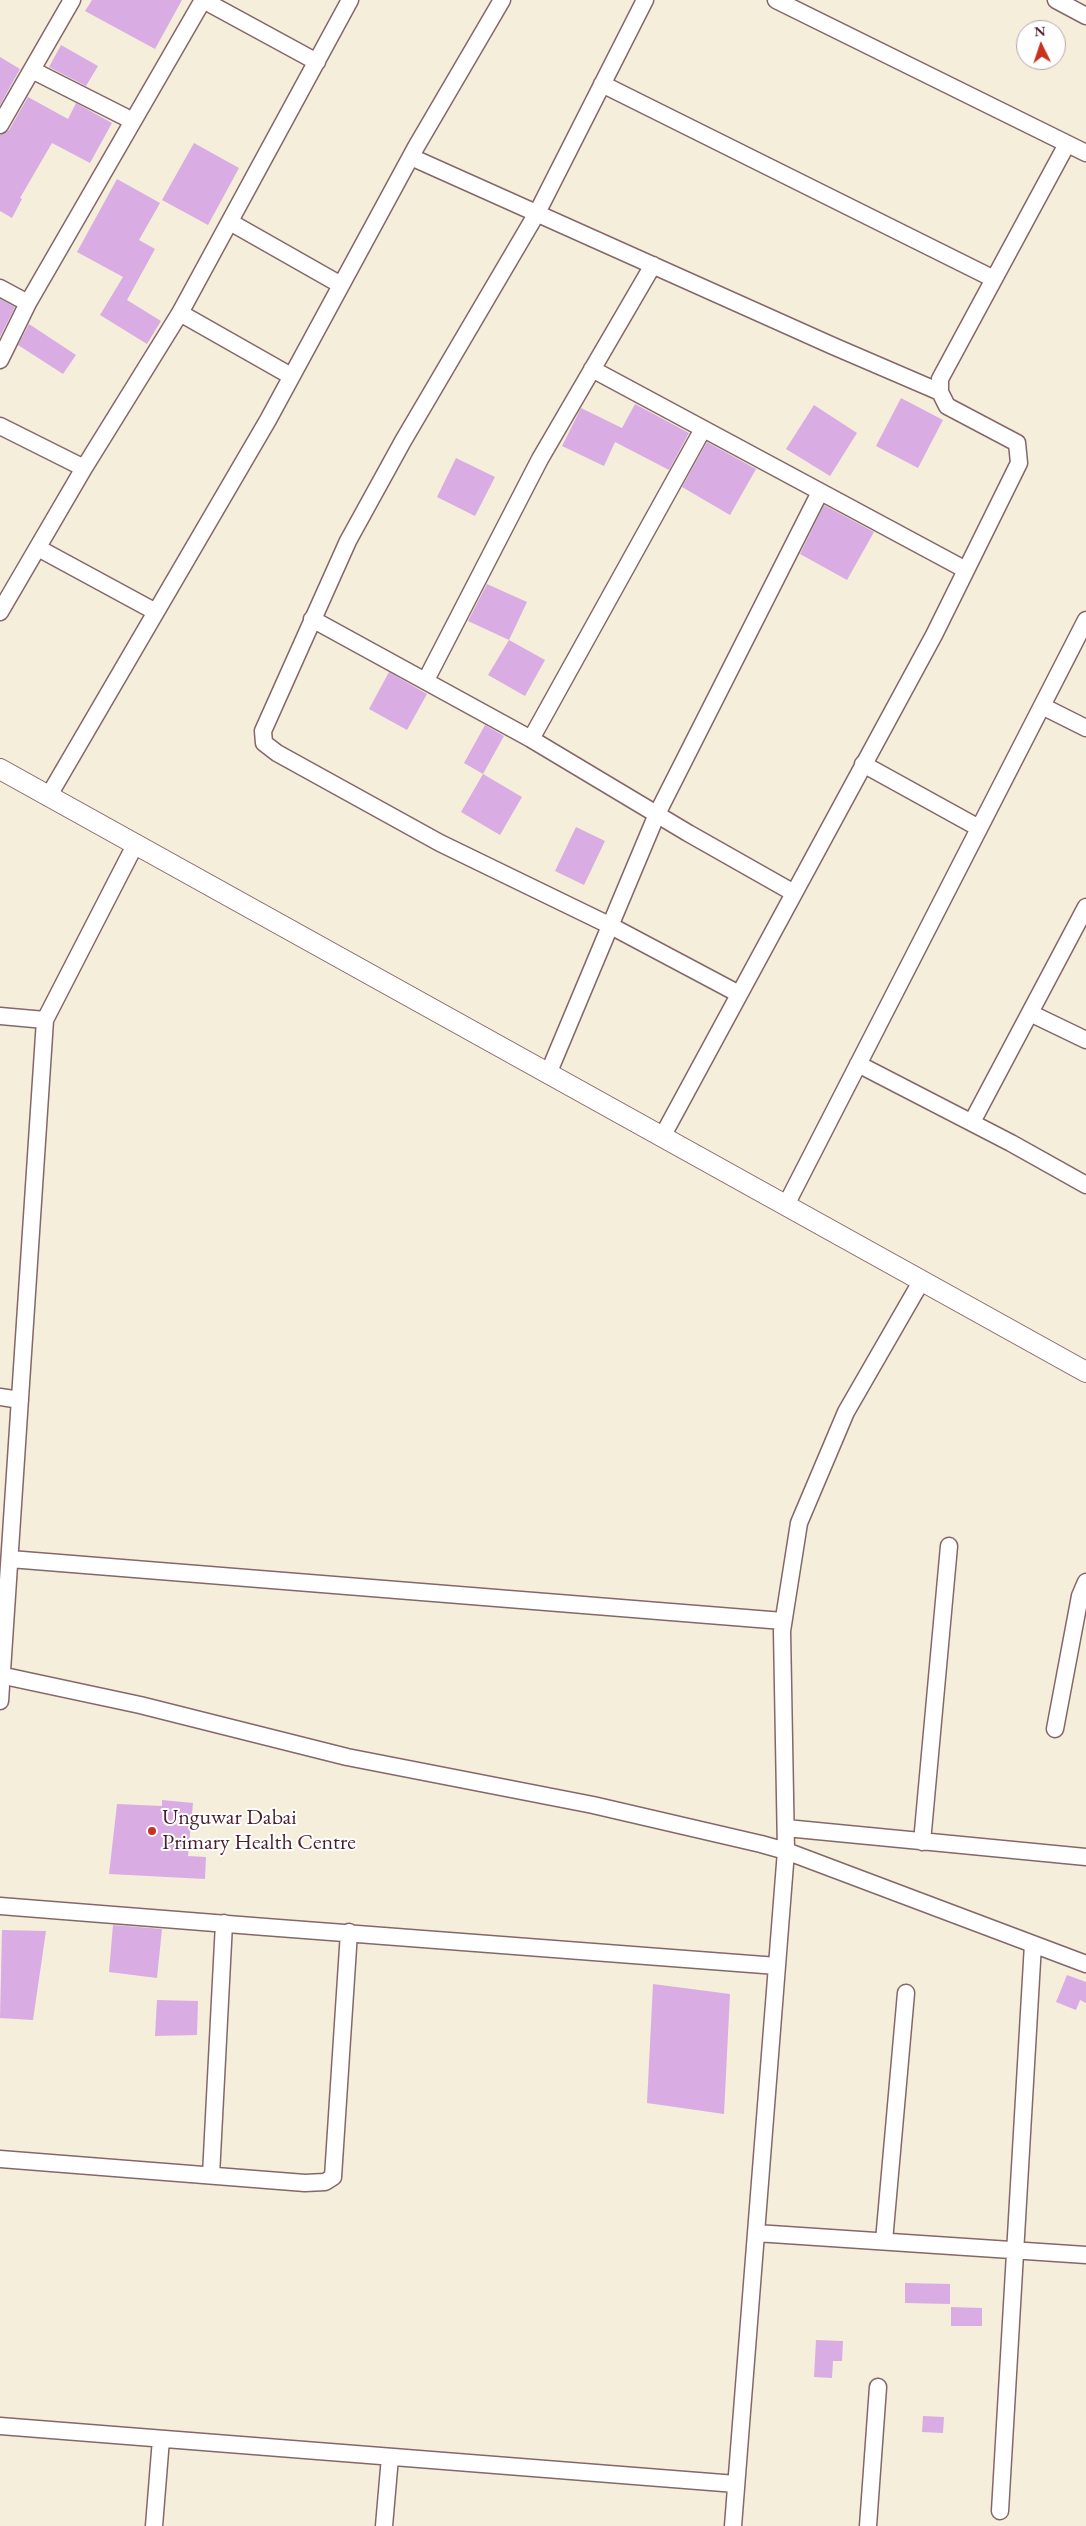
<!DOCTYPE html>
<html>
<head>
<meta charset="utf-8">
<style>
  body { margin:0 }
  #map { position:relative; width:1086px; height:2526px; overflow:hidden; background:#f4eedb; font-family:"EB Garamond",serif }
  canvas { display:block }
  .north { position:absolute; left:1016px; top:20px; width:50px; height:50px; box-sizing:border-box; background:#fff; border:1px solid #b7a5aa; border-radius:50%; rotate:356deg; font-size:14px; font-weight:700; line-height:20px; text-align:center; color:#4a1f2b }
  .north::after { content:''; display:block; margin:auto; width:18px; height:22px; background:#c8321e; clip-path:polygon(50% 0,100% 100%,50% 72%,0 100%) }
</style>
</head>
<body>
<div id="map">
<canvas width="1086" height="2526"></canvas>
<div class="north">N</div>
</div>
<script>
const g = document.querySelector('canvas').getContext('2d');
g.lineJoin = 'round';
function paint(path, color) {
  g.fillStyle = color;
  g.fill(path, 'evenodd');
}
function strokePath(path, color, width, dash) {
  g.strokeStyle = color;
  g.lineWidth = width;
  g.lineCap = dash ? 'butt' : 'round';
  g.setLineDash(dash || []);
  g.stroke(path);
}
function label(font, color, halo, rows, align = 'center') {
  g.font = font + ' "EB Garamond",serif';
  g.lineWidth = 4;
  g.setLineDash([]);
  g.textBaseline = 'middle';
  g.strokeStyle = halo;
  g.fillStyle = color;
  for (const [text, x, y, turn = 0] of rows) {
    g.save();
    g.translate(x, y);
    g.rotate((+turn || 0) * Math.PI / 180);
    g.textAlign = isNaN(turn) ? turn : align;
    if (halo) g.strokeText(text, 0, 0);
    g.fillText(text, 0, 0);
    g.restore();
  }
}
paint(new Path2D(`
  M92,0H182L155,49L85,11Z
  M61,45L98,66L86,86L49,67Z
  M0,57L20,69L0,105Z
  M28,97L68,119L76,103L112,123L90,163L52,143L20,198L22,199L12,218L0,211V135L9,130Z
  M194,143L239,168L208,225L162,200Z
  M117,179L160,203L139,240L155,249L127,300L161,321L147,344L100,315L123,277L77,252Z
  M0,299L15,307L0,337Z
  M29,324L76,355L63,374L18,345Z
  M901,398L943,420L918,468L876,446Z
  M635,404L689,433L669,470L615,442L604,466L562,446L581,408L622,428Z
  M814,405L857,433L830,476L786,449Z
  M707,442L756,469L730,515L682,487Z
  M456,458L495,477L475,516L437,497Z
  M824,505L874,532L847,580L800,554Z
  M487,584L527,602L509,640L468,621Z
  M509,640L545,660L525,696L488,675Z
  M389,672L427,694L407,730L369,709Z
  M485,725L504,736L483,774L464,763Z
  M483,774L522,797L500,835L461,812Z
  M576,827L605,841L584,885L555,871Z
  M162,1800L193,1803L188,1856L206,1857L205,1879L109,1874L117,1804L162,1806Z
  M113,1925L162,1929L157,1978L109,1972Z
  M2,1930L46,1931L33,2020L0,2018Z
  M1067,1975L1086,1982V2003L1080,2000L1076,2010L1056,2002Z
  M653,1984L730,1994L724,2114L647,2103Z
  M157,2000L198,2001L197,2035L155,2036Z
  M905,2283L950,2284V2304L905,2303Z
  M951,2307L982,2308V2326H951Z
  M816,2340L843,2341L842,2361H833L832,2378L814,2377Z
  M923,2416L944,2417L943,2433L922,2432Z`), '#d9ade3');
const minor = new Path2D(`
  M203,0L317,62
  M645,0L537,213L403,441L348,541L263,731L264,743L277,753L440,843L611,926L739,994
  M776,0L1086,153
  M1056,0L1086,16
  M32,70L133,121
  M602,84L994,279
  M0,125L72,0
  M411,157L833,346L940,392
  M230,222L341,285
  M0,288L28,303
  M180,313L291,376
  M0,360L28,303L203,0
  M592,369L966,570
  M0,426L84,468
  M38,548L156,612
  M0,612L84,468L180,313L350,0
  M312,619L531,739L688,833L794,893
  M426,680L540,459L653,265
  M1042,706L1086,728
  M531,739L703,429
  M863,764L979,828
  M48,797L268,420L416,147L502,0
  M1030,1013L1086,1040
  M0,1016L45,1020
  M858,1064L1011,1143L1086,1185
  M548,1074L657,814L820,492
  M972,1122L1086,907
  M662,1137L934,635L1019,463L1017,443L947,406L940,392V379L1067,144
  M786,1205L1086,620
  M0,1397L20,1400
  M10,1559L783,1621
  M0,1675L140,1705L347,1757L593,1805L761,1844L786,1851L1086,1964
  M0,1701L45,1020L135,845
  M1055,1729L1080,1596L1086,1582
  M786,1828L1086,1857
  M922,1842L949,1546
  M0,1906C259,1926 518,1948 777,1966
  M0,2159L305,2183L325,2182L333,2177L349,1932
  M211,2175L224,1923
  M756,2233L1086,2255
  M884,2241L906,1993
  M0,2426L736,2484
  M1000,2511L1033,1944
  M154,2526L161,2439
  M384,2526L390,2457
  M733,2526L786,1851L782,1631L799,1523L846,1412L922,1280
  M868,2526L878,2387`);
const tertiary = new Path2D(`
  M0,769L1086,1372`);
strokePath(minor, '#866769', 19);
strokePath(tertiary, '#866769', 22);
strokePath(minor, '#fff', 16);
strokePath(tertiary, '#fff', 20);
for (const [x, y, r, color] of [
  [152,1831,5,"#c8321e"]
]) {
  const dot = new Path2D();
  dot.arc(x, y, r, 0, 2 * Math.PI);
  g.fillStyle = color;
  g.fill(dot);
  strokePath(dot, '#fff', 2);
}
label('22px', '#4a1f2b', '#fff', [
  ["Unguwar Dabai",162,1818],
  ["Primary Health Centre",162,1843]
], 'left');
</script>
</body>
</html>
